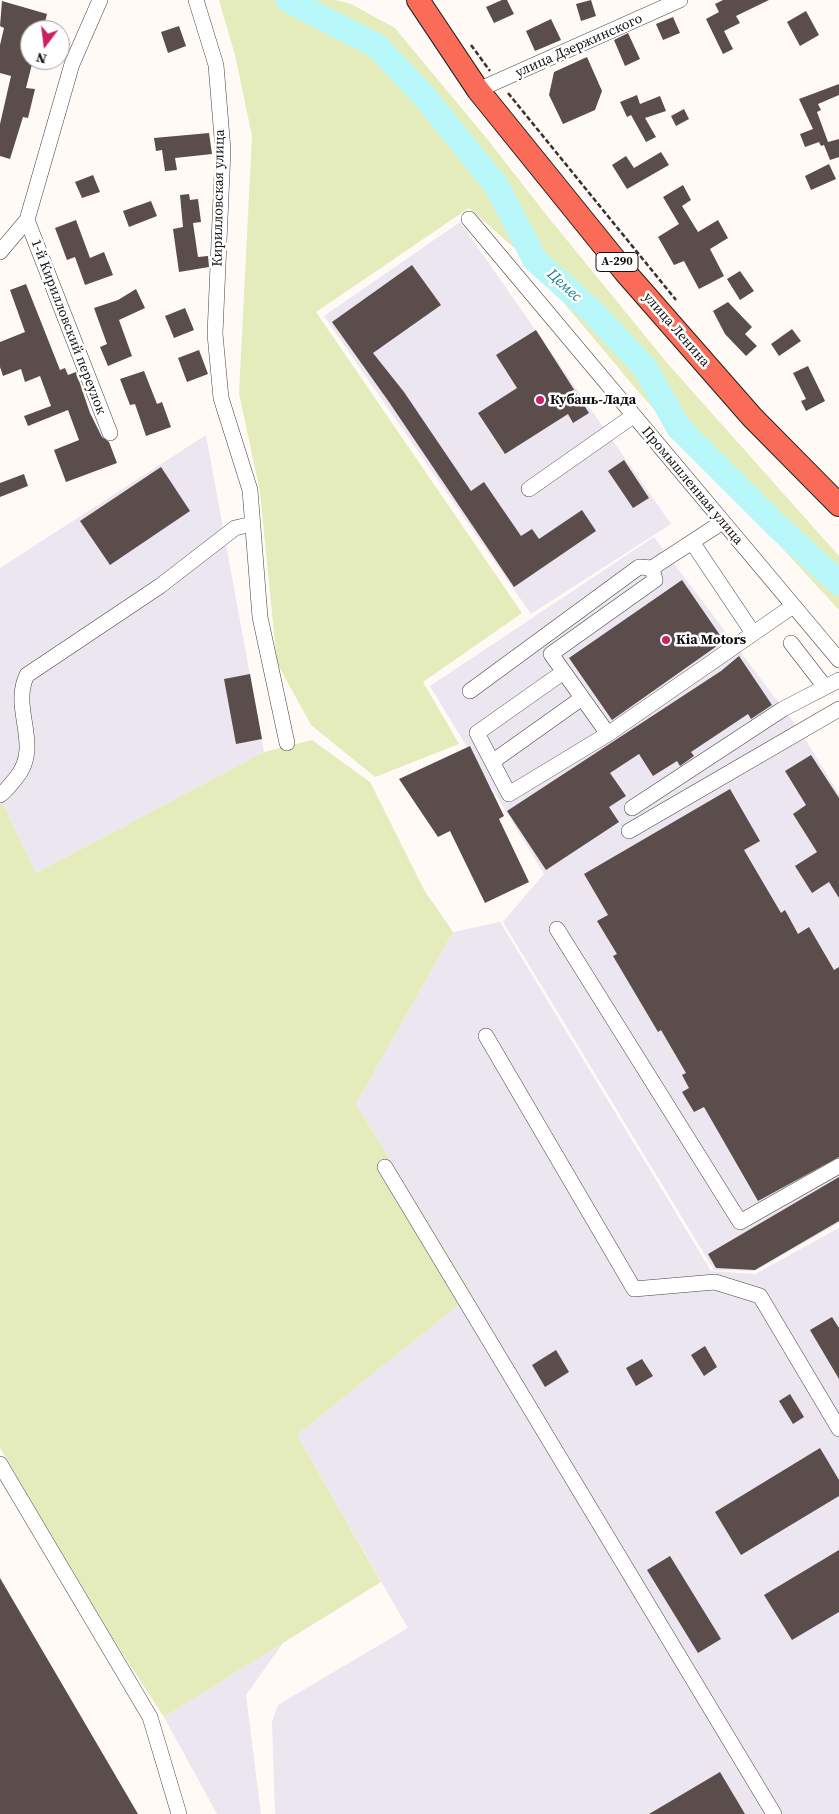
<!DOCTYPE html>
<html>
<head>
<meta charset="utf-8">
<style>
  body { margin:0 }
  #map { position:relative; width:839px; height:1814px; overflow:hidden; background:#fffaf5; font-family:"Source Serif 4",serif }
  canvas { display:block }
  .north { position:absolute; left:20px; top:20px; width:50px; height:50px; box-sizing:border-box; background:#fff; border:1px solid #a0a0a0; border-radius:50%; rotate:195deg; font-size:14px; font-weight:700; line-height:20px; text-align:center; color:#111 }
  .north::after { content:''; display:block; margin:auto; width:18px; height:22px; background:#c92161; clip-path:polygon(50% 0,100% 100%,50% 72%,0 100%) }
</style>
</head>
<body>
<div id="map">
<canvas width="839" height="1814"></canvas>
<div class="north">N</div>
</div>
<script>
const g = document.querySelector('canvas').getContext('2d');
g.lineJoin = 'round';
function paint(path, color) {
  g.fillStyle = color;
  g.fill(path, 'evenodd');
}
function strokePath(path, color, width, dash) {
  g.strokeStyle = color;
  g.lineWidth = width;
  g.lineCap = dash ? 'butt' : 'round';
  g.setLineDash(dash || []);
  g.stroke(path);
}
function label(font, color, halo, rows, align = 'center') {
  g.font = font + ' "Source Serif 4",serif';
  g.lineWidth = 5;
  g.setLineDash([]);
  g.textBaseline = 'middle';
  g.strokeStyle = halo;
  g.fillStyle = color;
  for (const [text, x, y, turn = 0] of rows) {
    g.save();
    g.translate(x, y);
    g.rotate((+turn || 0) * Math.PI / 180);
    g.textAlign = isNaN(turn) ? turn : align;
    if (halo) g.strokeText(text, 0, 0);
    g.fillText(text, 0, 0);
    g.restore();
  }
}
paint(new Path2D(`
  M460,222L671,524L531,614L324,316Z
  M206,435L264,752L36,873L0,798V568Z
  M654,537L800,731L839,794V1223L755,1271L714,1270L503,922L544,874L430,686Z
  M500,922L711,1271L755,1274L839,1228V1814H275L272,1722L278,1705L408,1628L297,1435L472,1294L356,1104L453,932Z
  M283,1643L246,1695L261,1814H217L164,1717Z`), '#ebe6ef');
paint(new Path2D(`
  M219,0H336L351,4L395,28L488,140L548,217L668,364L839,556V610L642,396L528,260L469,208L316,312L522,613L423,682L459,744L375,777L311,725L277,663L260,492L239,393L252,136L235,55Z
  M312,740L370,782L424,890L453,932L356,1104L472,1294L297,1435L381,1582L164,1717L113,1639L0,1448V798L36,873L264,752Z`), '#e5ecbb');
strokePath(new Path2D(`
  M288,0L377,46L424,96L496,185L535,260L593,312L645,368L679,428L775,524L839,583`), '#b7f6f9', 25);
paint(new Path2D(`
  M502,0H507L514,14L494,23L486,7Z
  M591,0L596,16L581,21L576,4Z
  M723,0H769L736,16L740,23L724,31L733,49L723,54L706,19L719,12L715,4Z
  M2,1L47,14L43,30H30V60H33L26,88L35,89L28,118L23,117L10,159L0,156V124L11,76L0,73V45L4,28L0,26Z
  M806,11L819,35L800,46L787,22Z
  M673,17L680,33L663,40L656,24Z
  M551,19L561,40L535,51L526,31Z
  M179,26L186,46L168,53L161,32Z
  M628,33L640,59L625,66L614,40Z
  M587,57L602,91L595,110L563,124L549,95L554,72Z
  M839,84V95L818,104L821,110L817,112L828,142L839,139V157L830,160L824,145L821,146L819,142L805,147L800,134L813,129L799,99Z
  M637,95L640,104L660,96L666,111L645,118L656,137L646,142L631,115L627,117L620,102Z
  M684,109L689,119L676,126L671,116Z
  M209,133L212,154L175,158L177,170L165,171L162,150L156,151L154,138Z
  M661,152L669,165L627,189L612,165L626,156L634,168Z
  M829,164L836,179L811,190L805,176Z
  M93,175L100,192L82,198L75,182Z
  M683,185L691,200L682,206L698,232L718,220L728,238L710,249L724,276L699,289L684,261L674,265L658,237L679,224L663,197Z
  M189,194L190,200L198,199L201,222L193,223L198,257L208,256L209,267L179,272L173,229L183,227L180,195Z
  M151,201L157,216L129,227L123,211Z
  M76,220L90,258L104,252L113,275L85,285L75,257L67,260L55,228Z
  M412,265L441,305L373,353L404,392L471,491L484,482L521,536L532,529L539,539L582,510L596,531L514,587L389,402L332,322Z
  M740,271L754,291L740,300L727,279Z
  M26,284L60,370L65,368L68,375L76,372L90,413L102,437L109,442L117,463L66,482L54,450L79,440L68,410L28,426L24,416L51,406L40,376L25,382L21,369L3,376L0,367V342L25,332L10,290Z
  M136,289L145,308L119,320L132,356L108,366L100,347L107,344L94,308L118,300Z
  M728,302L752,327L745,334L757,346L746,356L725,334L713,311Z
  M185,308L194,330L174,338L165,316Z
  M792,329L801,341L779,356L771,344Z
  M536,330L589,413L573,423L568,414L505,454L478,413L517,388L496,355Z
  M199,350L208,374L187,382L178,358Z
  M808,366L825,401L806,411L801,401L806,399L793,373Z
  M144,371L157,404L162,402L171,427L146,436L135,404L130,405L120,379Z
  M624,460L649,498L633,508L608,471Z
  M161,467L190,511L110,565L80,521Z
  M24,474L28,486L0,497V483Z
  M682,580L724,641L612,720L569,658Z
  M739,656L772,705L751,719L748,714L691,752L694,756L680,766L677,761L653,776L639,754L610,773L626,796L609,807L619,822L546,870L507,811L721,671Z
  M250,674L262,739L236,744L224,679Z
  M470,746L504,816L499,819L529,882L485,903L450,831L438,837L399,779Z
  M811,755L839,798V898L829,882L812,893L795,866L817,852L793,814L806,805L785,771Z
  M730,789L760,841L744,850L781,913L785,910L798,934L809,927L834,970L839,967V1157L758,1201L704,1107L694,1112L682,1092L689,1088L682,1075L686,1073L661,1030L658,1032L613,956L617,954L597,921L608,915L584,874Z
  M839,1177V1221L755,1270L716,1268L708,1254Z
  M832,1317L839,1328V1379L810,1330Z
  M705,1346L717,1367L704,1376L691,1355Z
  M556,1350L569,1372L545,1387L532,1365Z
  M642,1359L653,1376L636,1386L626,1368Z
  M790,1394L804,1417L793,1424L779,1401Z
  M820,1448L839,1480V1496L741,1555L715,1512Z
  M839,1550V1612L792,1640L764,1595Z
  M670,1556L721,1639L698,1653L647,1570Z
  M0,1578L138,1814H0Z
  M720,1772L745,1814H649Z`), '#5a4d4c');
const minor = new Path2D(`
  M196,0L216,65L223,150L215,334L221,398L250,490L260,617L287,743
  M478,90L680,0
  M469,219L839,660
  M27,220L110,433
  M0,252L27,220L72,64L100,0
  M529,489L633,416
  M692,542L753,633
  M791,643L825,687
  M562,673L477,733L509,794L608,734L793,606
  M470,691L639,567L652,568L721,523
  M608,734L551,654L655,580L652,568
  M492,762L582,698
  M0,795C6,791 11,784 16,778C43,746 10,709 27,675L160,586L235,528L252,524
  M632,808L783,709L839,680
  M629,831L839,709
  M557,929L740,1222L839,1166
  M486,1036L634,1289L715,1282L760,1296L839,1429
  M385,1167L774,1814
  M0,1464L150,1717L179,1814`);
const highway = new Path2D(`
  M418,0L478,90L625,272L752,417L839,505`);
strokePath(minor, '#444', 16);
strokePath(highway, '#222', 24);
strokePath(new Path2D(`
  M471,45L490,71
  M508,93L676,300`), '#333', 2.5, [5, 2.5]);
strokePath(minor, '#fff', 15);
strokePath(highway, '#fa6c58', 22);
for (const [x, y, r, color] of [
  [540,400,5,"#c92161"],
  [666,640,5,"#c92161"]
]) {
  const dot = new Path2D();
  dot.arc(x, y, r, 0, 2 * Math.PI);
  g.fillStyle = color;
  g.fill(dot);
  strokePath(dot, '#fff', 2);
}
for (const [x, y, w] of [
  [617,262,42]
]) {
  const box = new Path2D();
  box.roundRect(x - w / 2, y - 9.5, w, 19, 4);
  g.fillStyle = '#fff';
  g.fill(box);
  strokePath(box, '#111', 1);
}
label('bold 12px', '#111', null, [
  ["А-290",617,262]
]);
label('14px', '#111', '#fff', [
  ["улица Дзержинского",579,46,-24],
  ["Кирилловская улица",219,198,-89],
  ["1-й Кирилловский переулок",68,327,69],
  ["улица Ленина",676,330,49],
  ["Промышленная улица",692,486,50]
]);
label('bold 14px', '#111', '#fff', [
  ["Кубань-Лада",550,400],
  ["Kia Motors",676,640]
], 'left');
label('italic 15px', '#127f8b', '#fff', [
  ["Цемес",564,286,42]
]);
</script>
</body>
</html>
